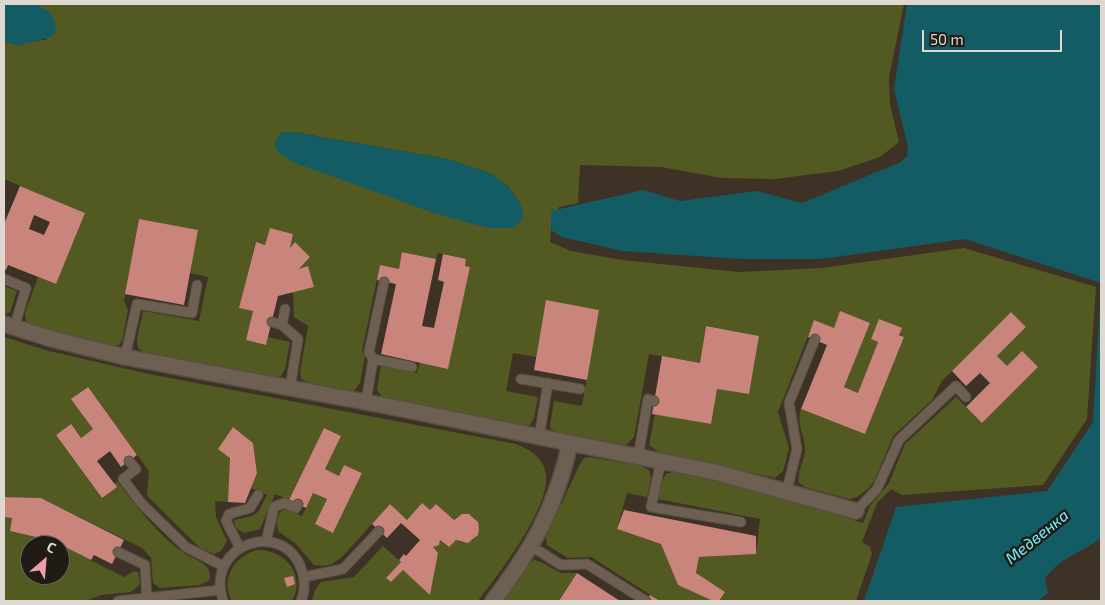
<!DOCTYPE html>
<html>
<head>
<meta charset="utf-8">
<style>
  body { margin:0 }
  #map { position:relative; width:1105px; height:605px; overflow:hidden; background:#3d3225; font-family:"Exo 2",sans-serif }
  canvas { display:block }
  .frame { position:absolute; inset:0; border:5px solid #dfd8d0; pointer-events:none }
  .north { position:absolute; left:20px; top:535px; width:50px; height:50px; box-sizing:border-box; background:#201b15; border:1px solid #6c6760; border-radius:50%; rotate:27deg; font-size:14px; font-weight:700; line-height:20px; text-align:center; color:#dfd8d0 }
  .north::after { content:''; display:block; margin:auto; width:18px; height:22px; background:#f29aad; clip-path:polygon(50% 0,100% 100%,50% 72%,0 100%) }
  .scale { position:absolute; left:922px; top:30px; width:140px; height:22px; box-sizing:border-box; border:2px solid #dfd8d0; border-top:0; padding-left:6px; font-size:15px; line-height:18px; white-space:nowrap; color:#dfd8d0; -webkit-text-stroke:4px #201b15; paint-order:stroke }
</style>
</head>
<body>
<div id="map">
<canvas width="1105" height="605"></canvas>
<div class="frame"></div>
<div class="north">С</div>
<div class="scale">50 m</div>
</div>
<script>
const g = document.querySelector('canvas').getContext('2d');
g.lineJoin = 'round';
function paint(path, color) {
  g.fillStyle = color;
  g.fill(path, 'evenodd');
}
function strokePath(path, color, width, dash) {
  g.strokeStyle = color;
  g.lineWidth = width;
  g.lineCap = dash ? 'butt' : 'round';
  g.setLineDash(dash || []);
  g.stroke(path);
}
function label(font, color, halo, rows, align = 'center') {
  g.font = font + ' "Exo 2",sans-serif';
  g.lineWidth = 5;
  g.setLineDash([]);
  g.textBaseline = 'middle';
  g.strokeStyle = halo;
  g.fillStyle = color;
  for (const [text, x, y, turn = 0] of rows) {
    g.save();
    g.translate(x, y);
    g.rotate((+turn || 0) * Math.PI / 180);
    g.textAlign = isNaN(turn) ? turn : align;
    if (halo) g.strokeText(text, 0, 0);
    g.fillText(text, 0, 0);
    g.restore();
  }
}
paint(new Path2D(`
  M34,4H904L889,77L890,104L899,142L880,157L838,171L775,179L722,178L661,167L580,165L578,203L559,207L551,230L550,242L571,251L622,260L739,272L822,268L964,248L1096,287L1087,419L1043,485L902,495L891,489L877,503L862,542L870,547L872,554L856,601H719L725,592L696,573L699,557L756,554L760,519L658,499L662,481L666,474C686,466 833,514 863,523L870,506L889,483L905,444L956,397L982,423L1038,367L1007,366L997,356L1026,327L1011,312L942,381L932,400L893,436L875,480L868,489L857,497L849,499L805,487L799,483C796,471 806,459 805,448C804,433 796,424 801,409L865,434L904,337L879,320L871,339L878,342L858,393L844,387L870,323L840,312L834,328L814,321L778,412L789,448L783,471L775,478L659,452L649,445L655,414L710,424L717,389L749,394L759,336L706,326L700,363L649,354L634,437L626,445L560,433L551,429L550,425L554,401L582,406L599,310L546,301L536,357L513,353L506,391L538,397L534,418L530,425L523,426L382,397L377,390L381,365L417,373L420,362L448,368L470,267L465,266L466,259L438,253L436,259L403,252L399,269L380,265L362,351L365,356L360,383L354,391L309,383L301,379L300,372L308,326L294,317L293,292L314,287L308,267L299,269L310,257L295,242L290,248L293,234L270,228L265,245L255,243L240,307L253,311L246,340L266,345L268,337L290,342L285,369L281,376L274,377L147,354L138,348L137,339L143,311L199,321L208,277L190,273L139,219L124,301L128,310L122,341L119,345L111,346C88,340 44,336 26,322L25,313L38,277L56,284L85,213L4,179V41C20,47 29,41 46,40L49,12ZM294,132L447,159L490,173L508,186L521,205L437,214L376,191L280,133Z
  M4,286L17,291L10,312L4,315Z
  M4,337L49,351L149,374L516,444C531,450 544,458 546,475C550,508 498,575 478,601H312L315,590L321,582L354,577L383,546L401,562L387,578L391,582L403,570L430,594L438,553L433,547L438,545L440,540L448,547L456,540L461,542L473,540C488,523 467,504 454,520L436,504L430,510L407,520L390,504L342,557L332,564L323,566L314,565L295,543L279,532C275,524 276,514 284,509L302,516L313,493L327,499L315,524L333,533L362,473L344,465L339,476L325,469L341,436L324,428L289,500L275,494L260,529L244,533L236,528L234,520L252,516L258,512L267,495L251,488L257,473L253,443L233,427L228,502L215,501L216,517L227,541L221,551L214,554L200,548L147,496L149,471L87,387L72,399L93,429L81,438L70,425L56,435L102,498L117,481C134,504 160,537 184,553C194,560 211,562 210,578L208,581L200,585L160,588L153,583L151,558L142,548L41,498L4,497Z
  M589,457L641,466L649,470L651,479L647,497L627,493L617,529L661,544L678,585L713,601H660L591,557L568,558L547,545L546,537L578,468L584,458Z
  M4,517L12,518L10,531L53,541L124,577L134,571L138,572L140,584L131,592L101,595L85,601H4ZM30,545H60V575H30Z
  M256,550C284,549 307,574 292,601H232C220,579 234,557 256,550Z
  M534,560L541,562L561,573H577L559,601H502L527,566Z`), '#535a21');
paint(new Path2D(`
  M4,4C13,4 23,2 32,4C47,6 61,21 54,35C49,38 20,46 15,45C11,44 7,42 4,41Z
  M907,4H1101V283L965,239L821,259H740L622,251L562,237L551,230V211L643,190L680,201L757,191L802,203L901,162L907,156L908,147L894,89Z
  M293,132L447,159L490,173L508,186L521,206L524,217L514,228H488L437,214L295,163L278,152L274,145L280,133Z
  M1101,288V537C1083,553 1059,557 1045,579L1048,593L1038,601H864L896,507L1047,491L1093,422Z`), '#145c63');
paint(new Path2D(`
  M20,186L85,213L56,284L8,265L6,270L4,269V224ZM34,215L50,222L44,235L29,229Z
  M139,219L198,230L184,305L125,294Z
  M270,228L293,234L290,248L295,242L310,257L299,269L308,266L314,287L278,296L266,345L246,340L253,311L239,308L256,242L265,245Z
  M402,252L436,259L422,326L434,328L444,282L438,280L443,254L466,259L465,266L470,267L448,369L381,354L396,284L377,280L380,265L399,269Z
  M546,300L599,310L587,380L534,370Z
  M840,311L870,323L844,387L858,393L878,342L871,339L879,319L902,328L899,335L904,337L865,434L801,409L827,345L808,337L814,320L834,328Z
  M1011,312L1026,327L997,356L1007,366L1022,351L1038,367L982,423L966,407L990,383L980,373L966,386L952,371Z
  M706,326L759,336L749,394L717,389L711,424L652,414L662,356L700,363Z
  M88,387L137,455L121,467L110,451L97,461L117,487L102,498L56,435L71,424L81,438L93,429L71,399Z
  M233,427L253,443L257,473L245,503L228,502L230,458L218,449Z
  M324,428L341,436L325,469L339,476L344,465L362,473L333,533L315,524L327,499L313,493L306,508L289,500Z
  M4,497L41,498L124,540L112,564L94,555L91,560L53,541L10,531L12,518L4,517Z
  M422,503L430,510L436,504L454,520L462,514H469L478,522L479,529L478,535L468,543L456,540L449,547L440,540L439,545L433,547L438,553L430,595L403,570L391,582L386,578L401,562L399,560L404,554L406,556L420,540L401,523L387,538L372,524L390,504L407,520Z
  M624,510L756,536V554L699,557L696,573L725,592L719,601H713L678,585L661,544L617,529Z
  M577,573L620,601H559Z
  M293,576L295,584L287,587L284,578Z
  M650,595L660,601H646Z`), '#c9857c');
const service = new Path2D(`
  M4,279L26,288L14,328
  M285,309L282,325L298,339L290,388
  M272,322L282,325
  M125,357L137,304L192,313L197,285
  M373,359L412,367
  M521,379L580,389
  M366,402L373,359L369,352L384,282
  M539,437L548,383
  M638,457L648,399L654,401
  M129,461L136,469L123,479L141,503L186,547L223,566
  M661,461L651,507L741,522
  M787,490L797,449L789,403L815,339
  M856,511L877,489L899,440L956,386L966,397
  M266,542L274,507L284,503L296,508L298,504
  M531,546L561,565L587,564L646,601
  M240,548L226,521L229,514L250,508L258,495
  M118,552L145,565L147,601
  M304,577L343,569L379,531
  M118,601L220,590
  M223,601C204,542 286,518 302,571C305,581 305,592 301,601`);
const minor = new Path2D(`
  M4,324L52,339L125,357L392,407L570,443
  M493,601C532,549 556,508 570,443L715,472L856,511`);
strokePath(service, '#584f44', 11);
strokePath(minor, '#584f44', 18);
strokePath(service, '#6d6052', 9);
strokePath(minor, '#6d6052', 15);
label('italic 16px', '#70f1fe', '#201b15', [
  ["Медвенка",1037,537,-39]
]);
</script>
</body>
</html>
